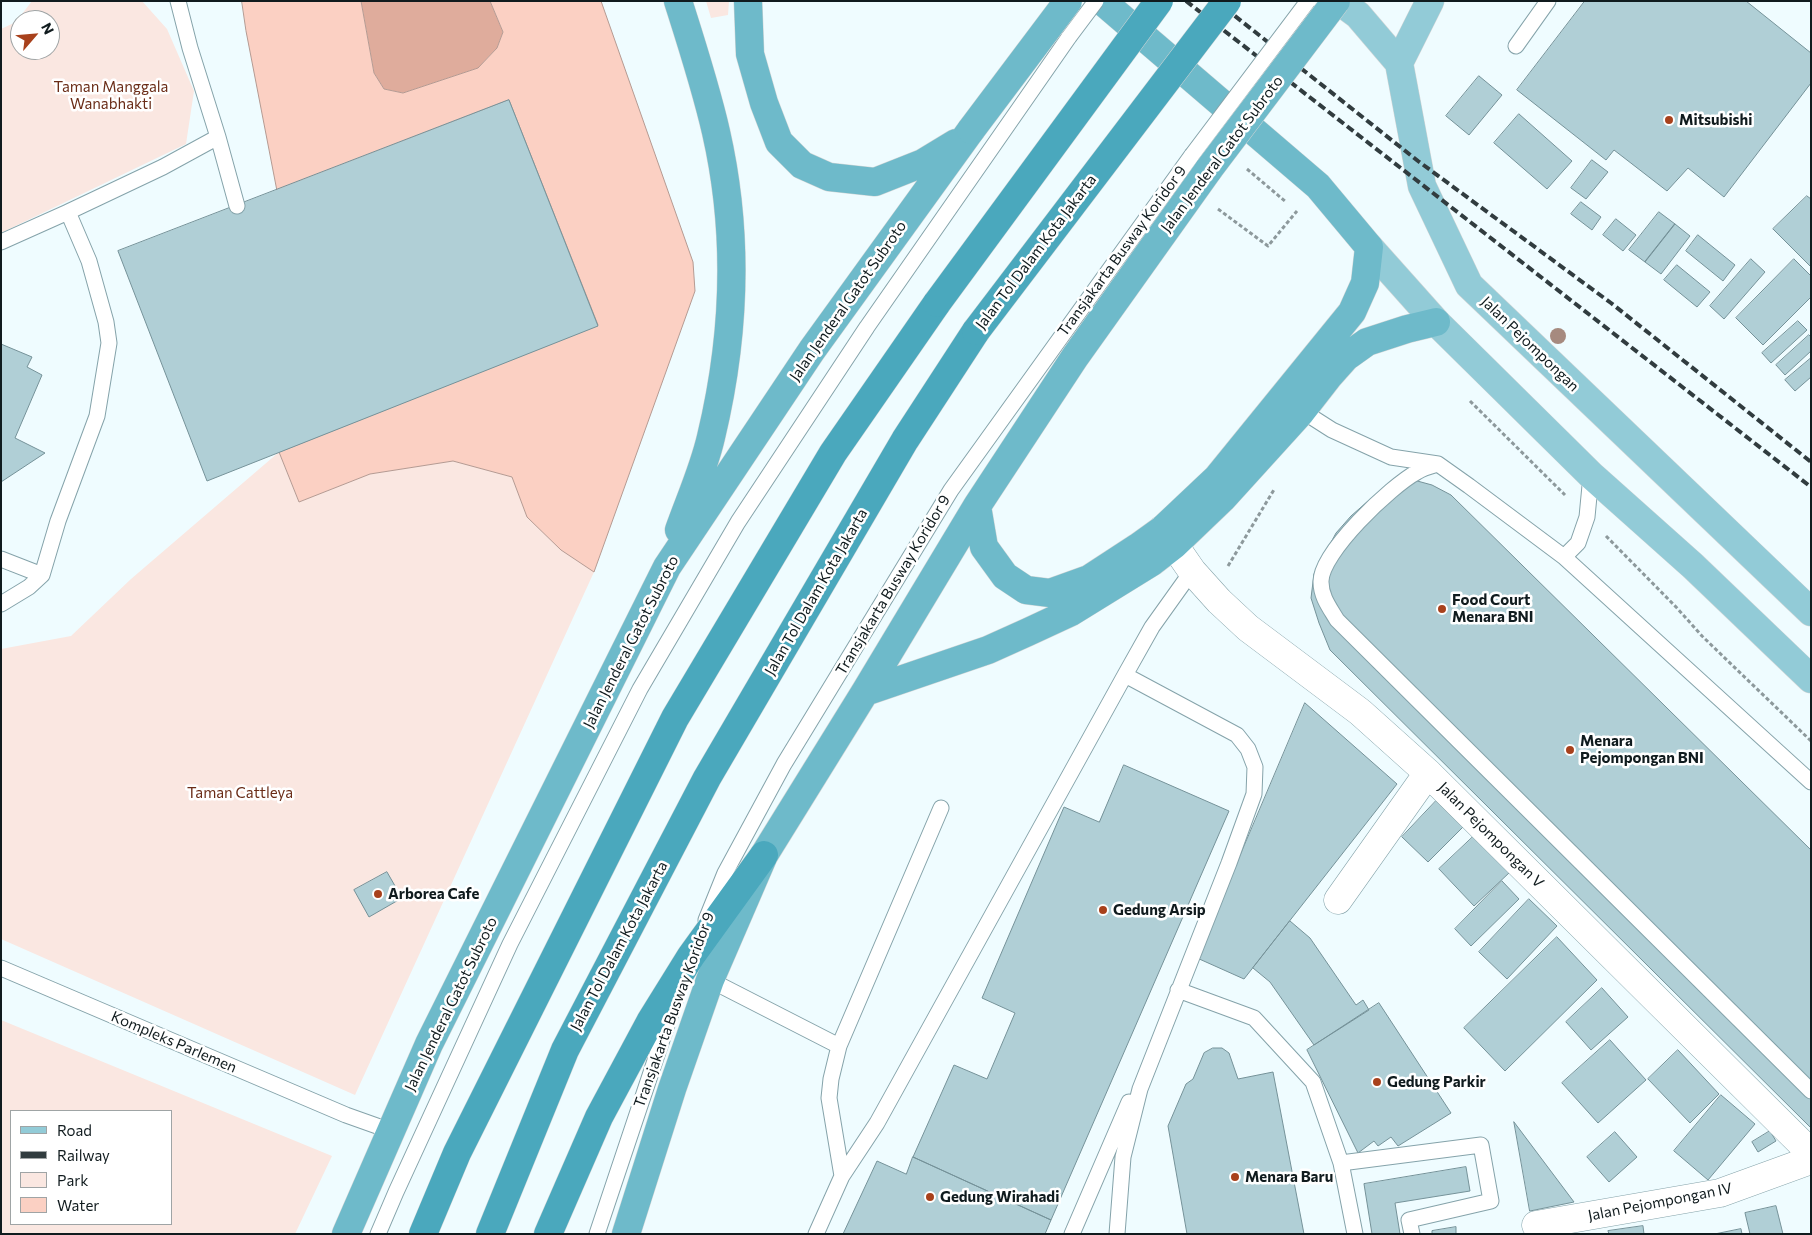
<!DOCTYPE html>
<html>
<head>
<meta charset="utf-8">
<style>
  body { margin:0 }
  #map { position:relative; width:1812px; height:1235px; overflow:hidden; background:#effcff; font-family:Commissioner,sans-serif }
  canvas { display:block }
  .frame { position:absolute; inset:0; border:2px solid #101b1e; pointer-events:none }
  .legend { position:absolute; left:10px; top:1110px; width:162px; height:115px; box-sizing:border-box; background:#fff; border:1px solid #9fa4a5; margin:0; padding:6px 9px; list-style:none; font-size:15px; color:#101b1e }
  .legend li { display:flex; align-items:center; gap:10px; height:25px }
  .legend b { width:25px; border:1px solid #9fa4a5 }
  .north { position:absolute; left:10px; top:10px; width:50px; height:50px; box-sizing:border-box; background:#fff; border:1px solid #9fa4a5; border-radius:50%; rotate:63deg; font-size:14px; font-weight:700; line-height:20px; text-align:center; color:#101b1e }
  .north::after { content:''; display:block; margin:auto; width:18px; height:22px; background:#a8411c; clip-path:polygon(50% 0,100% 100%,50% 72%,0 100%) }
</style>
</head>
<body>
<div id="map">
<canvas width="1812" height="1235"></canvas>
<div class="frame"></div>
<ul class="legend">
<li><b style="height:6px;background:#92cbd7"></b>Road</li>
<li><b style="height:6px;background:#313c3f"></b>Railway</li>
<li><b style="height:14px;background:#fae7e1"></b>Park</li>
<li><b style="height:14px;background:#fbd0c3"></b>Water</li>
</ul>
<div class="north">N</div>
</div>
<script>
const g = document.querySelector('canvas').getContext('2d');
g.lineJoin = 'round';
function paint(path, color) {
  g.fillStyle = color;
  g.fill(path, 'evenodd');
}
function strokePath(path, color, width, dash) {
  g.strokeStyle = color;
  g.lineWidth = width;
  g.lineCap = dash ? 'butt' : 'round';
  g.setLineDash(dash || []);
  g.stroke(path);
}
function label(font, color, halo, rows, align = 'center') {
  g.font = font + ' Commissioner,sans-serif';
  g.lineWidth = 5;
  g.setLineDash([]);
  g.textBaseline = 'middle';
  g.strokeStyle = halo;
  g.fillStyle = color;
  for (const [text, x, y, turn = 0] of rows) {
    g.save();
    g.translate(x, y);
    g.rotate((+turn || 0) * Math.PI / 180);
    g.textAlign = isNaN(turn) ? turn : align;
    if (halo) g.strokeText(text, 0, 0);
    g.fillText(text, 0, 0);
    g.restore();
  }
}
paint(new Path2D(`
  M32,1H142L167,29L194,91L186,144L1,233V29L16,22ZM20,20H50V50H20Z
  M706,1H729L728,15L711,18Z
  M279,452L299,502L370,474L453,461L512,477L527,517L561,550L594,572L355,1095L1,939V649L71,636L131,579Z
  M1,1020L332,1156L295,1234H1ZM11,1111H171V1224H11Z`), '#fae7e1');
paint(new Path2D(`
  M361,1H490L503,32L497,48L478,68L403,93L384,89L374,73Z`), '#dfac9c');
const water = new Path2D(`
  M242,1H361L374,73L384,89L403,93L478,68L497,48L503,32L490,1H601L693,262L695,291L594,572L561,550L527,517L512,477L453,461L370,474L299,502L279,452L598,325L509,100L277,191L246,31Z`);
paint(water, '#fbd0c3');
strokePath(water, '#b49a92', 1);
const building = new Path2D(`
  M1585,1H1746L1811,53V83L1724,197L1688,168L1667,191L1614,150L1606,160L1517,90Z
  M1479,76L1502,95L1469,135L1446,116Z
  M509,100L598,326L207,481L118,251Z
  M1519,114L1572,161L1547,189L1494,143Z
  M1592,160L1608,172L1586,199L1571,188Z
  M1807,196L1811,199V267L1773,229Z
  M1581,202L1601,217L1592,230L1571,214Z
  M1659,212L1675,224L1645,262L1629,250Z
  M1616,219L1636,235L1623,251L1603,235Z
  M1675,224L1690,236L1661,274L1645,262Z
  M1698,235L1735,265L1723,281L1686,251Z
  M1751,259L1765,272L1724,319L1710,306Z
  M1794,259L1811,276V297L1763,345L1736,318Z
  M1677,265L1710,292L1697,307L1664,280Z
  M1798,321L1807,330L1771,363L1762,353Z
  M1809,335L1811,337V351L1785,375L1776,365Z
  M1,344L32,357L27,367L42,375L15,438L45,453L1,482Z
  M1811,358V377L1795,391L1785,380Z
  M1410,479L1432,485L1451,495L1811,850V1128L1330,650L1319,623L1311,598L1314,574L1336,533L1351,516L1368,501L1387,488Z
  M1305,703L1397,784L1244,979L1197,958Z
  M1124,765L1229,811L1051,1220L913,1157L954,1065L987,1079L1015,1013L982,998L1064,807L1099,822Z
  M1436,801L1463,827L1428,862L1402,837Z
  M1475,835L1510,872L1474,906L1439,869Z
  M387,872L402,898L369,917L354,890Z
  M1502,881L1519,899L1471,946L1455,929Z
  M1529,899L1557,926L1507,979L1479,952Z
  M1290,921L1310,938L1356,1005L1363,1000L1369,1010L1314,1045L1270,982L1253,968Z
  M1557,937L1597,980L1505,1071L1464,1028Z
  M1602,988L1628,1017L1591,1050L1566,1022Z
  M1379,1003L1451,1113L1398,1146L1391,1137L1378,1146L1374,1141L1358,1153L1307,1050Z
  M1610,1040L1646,1080L1598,1123L1562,1083Z
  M1213,1048H1222L1229,1053L1238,1079L1273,1072L1304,1234H1187L1168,1126L1186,1084L1193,1079L1204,1053Z
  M1678,1050L1719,1094L1690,1123L1648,1079Z
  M1721,1095L1755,1124L1708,1180L1674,1151Z
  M1514,1122L1574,1202L1530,1211Z
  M1770,1131L1776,1141L1758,1152L1752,1142Z
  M1615,1132L1637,1157L1609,1182L1587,1157Z
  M913,1157L1051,1220L1045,1234H843L877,1161L906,1174Z
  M1466,1167L1470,1191L1395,1203L1400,1234H1372L1364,1184Z
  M1776,1206L1783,1234H1750L1745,1213Z
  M1643,1226L1644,1234H1609L1608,1231Z
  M1456,1227V1234H1432V1231Z
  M1741,1229L1742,1234H1715Z`);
paint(building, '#b0cfd6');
strokePath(building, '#759299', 1);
const service = new Path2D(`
  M1516,46L1548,1
  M218,137L237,206
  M1,242L68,212
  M1296,407L1332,430L1391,457L1438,464L1469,486L1564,557L1811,782
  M1438,464C1431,466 1423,468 1417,472C1391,486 1320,553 1321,582C1321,597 1330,608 1337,620L1811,1091
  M1564,557L1578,543L1587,517L1591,475
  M1,559L42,575
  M1,604L29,587L42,575L58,521L97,416L109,343L106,322L89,261L68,212L163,167L218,137L190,48L178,1
  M706,920L725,873L784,764L951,490L1192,155
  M1,968L346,1115L391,1131
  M710,980L839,1046L831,1079L829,1098L842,1176
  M1178,990L1254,1018L1313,1082L1341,1163L1355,1234
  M839,1046L941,808
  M1341,1163L1481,1145L1491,1201L1409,1220L1412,1234
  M378,1234L396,1192L510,944L640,689L738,522L867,327L1069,37
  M597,1234L677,995
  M816,1234L842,1176L877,1123L1125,675L1152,627L1192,571
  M1072,1234L1129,1102
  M1117,1234L1123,1157L1140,1089L1229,863L1254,794L1255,767L1248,749L1237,735L1125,675`);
const minor = new Path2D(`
  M1163,529L1192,571L1219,601L1248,628L1360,712L1428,773L1811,1153
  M1338,900L1428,773
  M1536,1225L1720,1193L1811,1160`);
const primary = new Path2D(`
  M1339,1L1358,15L1399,63
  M1430,1L1399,63L1422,186L1469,285L1811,612
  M1369,247L1436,322L1591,475L1693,566L1811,679`);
const trunk = new Path2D(`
  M678,1C692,45 706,88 716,132C739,233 735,337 711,437C704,468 690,499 679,530
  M748,1L750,54L764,103L779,142L802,165L829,177L875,182L923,163L956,143
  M977,506L984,547L1005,576L1026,590L1050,593L1089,579L1138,547L1163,529L1217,478L1352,312L1365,283L1369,247L1318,186L1102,1
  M865,692L988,650L1028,632L1071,612L1152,562L1174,545L1222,499L1301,412L1329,376L1346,357L1367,342L1407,329L1436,322
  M346,1234L429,1044L667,567L812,350L971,130
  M626,1234L672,1089L710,980L764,855L865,692L977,506L1075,357L1209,169`);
const motorway = new Path2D(`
  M423,1234L457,1153L675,718L833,453L937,303
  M490,1234L565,1050L707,778L905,440L976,331
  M548,1234L599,1117L650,1022L691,956L764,855`);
strokePath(service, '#85a3aa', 17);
strokePath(minor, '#85a3aa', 29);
strokePath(primary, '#d4d6d6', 29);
strokePath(trunk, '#d4d6d6', 29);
strokePath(motorway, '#d4d6d6', 29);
strokePath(new Path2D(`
  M1247,169L1286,202
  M1218,209L1268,246L1297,211
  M1470,401L1565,495
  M1606,536L1677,608L1702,636L1811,741
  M1228,566L1275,488`), '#8d999c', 3, [4, 2.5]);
strokePath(service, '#fff', 15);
strokePath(minor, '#fff', 28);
strokePath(primary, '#92cbd7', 28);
strokePath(trunk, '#6ebaca', 28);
strokePath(motorway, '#4aa8bd', 28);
strokePath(new Path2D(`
  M1186,1L1811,487
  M1216,1L1418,161L1611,303L1811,462`), '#313c3f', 4, [8, 4]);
const serviceBridge = new Path2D(`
  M1069,37L1096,1
  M1192,155L1308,1`);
const trunkBridge = new Path2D(`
  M971,130L1068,1
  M1209,169L1336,1`);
const motorwayBridge = new Path2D(`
  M937,303L1159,1
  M976,331L1227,1`);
strokePath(serviceBridge, '#85a3aa', 17, []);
strokePath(trunkBridge, '#d4d6d6', 29, []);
strokePath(motorwayBridge, '#d4d6d6', 29, []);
strokePath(serviceBridge, '#fff', 15);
strokePath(trunkBridge, '#6ebaca', 28);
strokePath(motorwayBridge, '#4aa8bd', 28);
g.fillStyle = '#a68a7f';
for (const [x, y] of [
  [1558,336]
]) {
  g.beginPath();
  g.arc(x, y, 8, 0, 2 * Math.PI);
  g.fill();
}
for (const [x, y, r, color] of [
  [1669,120,5,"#a8411c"],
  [1442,609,5,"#a8411c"],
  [1570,750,5,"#a8411c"],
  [378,894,5,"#a8411c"],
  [1103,910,5,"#a8411c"],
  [1377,1082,5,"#a8411c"],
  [1235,1177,5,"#a8411c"],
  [930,1197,5,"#a8411c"]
]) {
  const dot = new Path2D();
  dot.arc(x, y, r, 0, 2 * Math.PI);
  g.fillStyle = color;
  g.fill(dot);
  strokePath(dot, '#fff', 2);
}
label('15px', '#6a2c17', '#fff', [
  ["Taman Manggala",111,87],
  ["Wanabhakti",111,104],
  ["Taman Cattleya",240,793]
]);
label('bold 15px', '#101b1e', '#fff', [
  ["Mitsubishi",1679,120],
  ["Food Court",1452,600],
  ["Menara BNI",1452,617],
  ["Menara",1580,741],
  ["Pejompongan BNI",1580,758],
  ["Arborea Cafe",388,894],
  ["Gedung Arsip",1113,910],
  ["Gedung Parkir",1387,1082],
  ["Menara Baru",1245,1177],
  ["Gedung Wirahadi",940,1197]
], 'left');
label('15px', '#101b1e', '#fff', [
  ["Jalan Jenderal Gatot Subroto",1222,154,-53],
  ["Transjakarta Busway Koridor 9",1122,251,-54],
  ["Jalan Tol Dalam Kota Jakarta",1036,252,-53],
  ["Jalan Jenderal Gatot Subroto",848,301,-55],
  ["Jalan Pejompongan",1530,344,44],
  ["Transjakarta Busway Koridor 9",893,585,-59],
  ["Jalan Tol Dalam Kota Jakarta",816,592,-60],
  ["Jalan Jenderal Gatot Subroto",631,642,-63],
  ["Jalan Pejompongan V",1491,835,45],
  ["Jalan Tol Dalam Kota Jakarta",619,946,-62],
  ["Jalan Jenderal Gatot Subroto",451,1004,-64],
  ["Transjakarta Busway Koridor 9",674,1010,-70],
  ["Kompleks Parlemen",174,1042,23],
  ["Jalan Pejompongan IV",1660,1202,-11]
]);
</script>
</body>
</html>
